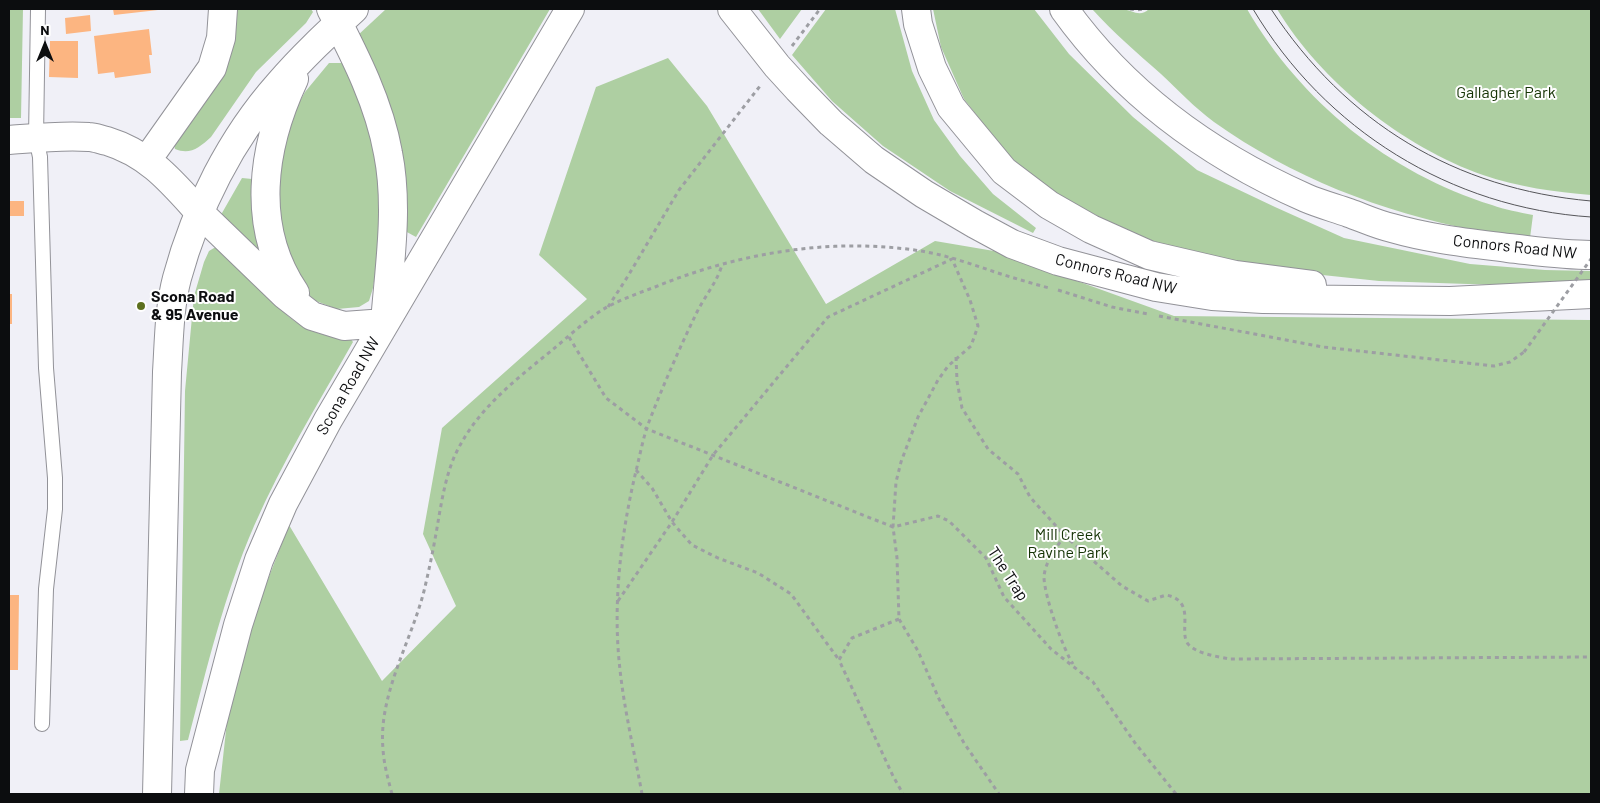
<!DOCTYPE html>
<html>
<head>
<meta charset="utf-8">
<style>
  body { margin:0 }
  #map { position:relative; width:1600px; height:803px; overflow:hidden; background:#f0f0f7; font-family:Barlow,sans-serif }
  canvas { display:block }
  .frame { position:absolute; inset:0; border:10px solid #0c0d0f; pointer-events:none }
  .north { position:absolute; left:20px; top:20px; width:50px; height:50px; -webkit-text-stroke:4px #fefefe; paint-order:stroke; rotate:0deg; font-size:14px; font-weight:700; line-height:20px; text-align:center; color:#0c0d0f }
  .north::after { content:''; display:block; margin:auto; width:18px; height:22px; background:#0c0d0f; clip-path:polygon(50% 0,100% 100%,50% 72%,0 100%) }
</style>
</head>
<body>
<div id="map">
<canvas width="1600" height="803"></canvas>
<div class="frame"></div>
<div class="north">N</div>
</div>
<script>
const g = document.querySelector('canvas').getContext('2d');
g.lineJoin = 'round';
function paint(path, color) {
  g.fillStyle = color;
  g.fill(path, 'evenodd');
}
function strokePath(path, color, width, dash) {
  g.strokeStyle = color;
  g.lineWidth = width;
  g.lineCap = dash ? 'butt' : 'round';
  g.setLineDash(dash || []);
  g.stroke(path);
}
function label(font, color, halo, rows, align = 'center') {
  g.font = font + ' Barlow,sans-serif';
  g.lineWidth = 4;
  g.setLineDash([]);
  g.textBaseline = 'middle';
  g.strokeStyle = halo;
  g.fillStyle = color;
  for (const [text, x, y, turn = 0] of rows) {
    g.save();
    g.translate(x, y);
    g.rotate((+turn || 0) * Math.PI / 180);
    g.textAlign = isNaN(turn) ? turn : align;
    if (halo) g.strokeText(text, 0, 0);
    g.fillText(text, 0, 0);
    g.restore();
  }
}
paint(new Path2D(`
  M9,9H23L21,118H9Z
  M233,9H311L313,12L306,23L256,72L211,137C199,148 190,155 175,149L173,142Z
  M386,9H550L416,237L405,231L357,36Z
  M758,9H802L780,39Z
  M826,9H895L912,71L934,120L960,156L993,194L1036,228L1033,233L950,191L883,146L832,101L792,55Z
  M933,9H1034L1069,54L1133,117L1197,170L1275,207L1344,238L1470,264L1545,270L1591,271V285L1527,286L1379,281L1266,269L1178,250L1124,230L1047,189L1006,153L964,99L941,47Z
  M1092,9C1102,9 1113,7 1122,9C1132,10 1140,18 1149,9H1247C1301,102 1389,173 1492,205C1505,210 1519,212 1533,215L1530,238C1512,236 1492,234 1474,230C1382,212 1291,177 1214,122C1195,108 1178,90 1161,74C1137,53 1113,32 1092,9Z
  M1277,9H1591V195C1555,192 1518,187 1483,175C1403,147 1321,82 1277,9Z
  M668,58L707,106L826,304L935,241L994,251L1174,316L1591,320V794H219L230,694L251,623L289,525L382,681L456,606L423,534L442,428L587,299L539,255L596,87Z
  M329,63H345L371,133L381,179L382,228L373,288L369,301L359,307L337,309L316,301L302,289L275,212L285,129L305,92Z
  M242,178L252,179L255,218L260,248L253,253L223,222L222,213Z
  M214,248H220L288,316C306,331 327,338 350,338L353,342C319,402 282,462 254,526C224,595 207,668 188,740L180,741L185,391L194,296L204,262L209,251Z`), '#aecfa2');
paint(new Path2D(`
  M113,9H158V10L114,15Z
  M90,15L91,31L66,34L65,18Z
  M149,29L152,55H149L151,73L115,78L114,72L98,74L94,36Z
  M50,41H78V78L49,77Z
  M9,201H24V216H9Z
  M9,294H12V324H9Z
  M9,595H19L18,670H9Z`), '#fcb581');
const service = new Path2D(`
  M38,9L36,138L40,157L46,368L55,478V509L46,589L42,724`);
const minor = new Path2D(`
  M9,140C35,138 62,135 89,137C95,137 101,140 107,141C149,154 171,181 199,212
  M147,160L212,68L221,38L223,9`);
const secondary = new Path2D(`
  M732,9L777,66L798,89L831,123L874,160L924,194L975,224L1012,244L1058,261L1156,287L1212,296L1263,299L1450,301L1591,294
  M916,9L918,24L932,68L951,107L1004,171L1049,205L1091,229L1149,255L1235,275L1312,285
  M1064,9C1125,94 1211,156 1306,198C1320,204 1335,208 1349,213C1363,218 1378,225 1392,228C1430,239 1469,243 1508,248C1536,251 1563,255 1591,255
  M294,79C262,147 250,227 295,293
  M199,212L285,295L312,316L344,326L385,323C389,268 399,208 388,153C379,102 354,54 331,9
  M157,794L167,372C169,341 169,308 177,278C196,208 231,138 279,84C302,57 328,33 354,9
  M199,794L200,770L238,625L259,560L283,504L328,420L570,9`);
strokePath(service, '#929298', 16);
strokePath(minor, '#929298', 30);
strokePath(secondary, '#929298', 30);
strokePath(new Path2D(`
  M1130,9L1137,10L1143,9
  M792,46L820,9
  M1058,290L1112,307L1148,314
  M608,307L628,276L679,190L760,86
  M1159,316L1323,347L1494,366L1510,362L1524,352
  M569,337L606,398L647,429L893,527L938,516L949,521L986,558L1004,597L1051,649L1093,682L1135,743L1176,794
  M956,357L957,381L962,408L988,449L1018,474L1030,497L1065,536L1122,586L1148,601L1166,595C1197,601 1178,631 1188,644C1197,654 1216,656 1229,659L1591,657
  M636,470L652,488L672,522L692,545L718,558L758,573L791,594L839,660
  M1065,536C1056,547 1045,562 1044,577C1044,595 1063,649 1073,664
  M618,601L672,522L713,455L828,317L952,259L970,300L978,326L971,346L948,366L938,380L918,417L901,462L896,482L893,527L897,558L899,619L918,651L939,699L964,743L999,794
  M899,619L852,638L839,660L893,776L903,794
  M392,794C388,779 384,765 383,749C378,695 411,642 424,591C430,566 435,541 439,516C443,494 447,471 457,451C478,409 514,381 551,351C568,337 588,318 607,307C622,299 639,293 655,287C738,253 831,237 921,251C946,255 971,264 995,272C1013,278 1031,283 1049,288
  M642,794C634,750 623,705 619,660C613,597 622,528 637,467C640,454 643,440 647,427C662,388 679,349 697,312C705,296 717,282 722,265`), '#9d9ea3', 3, [4, 4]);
strokePath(service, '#fff', 14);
strokePath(minor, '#fff', 28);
strokePath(secondary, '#fff', 28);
strokePath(new Path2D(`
  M1253,9C1325,130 1451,208 1591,217
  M1271,9C1346,123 1455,189 1591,201`), '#555559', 1);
strokePath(new Path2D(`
  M1524,352L1591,259`), '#9d9ea3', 3, [4, 4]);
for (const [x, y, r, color] of [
  [141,306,5,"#5d701e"]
]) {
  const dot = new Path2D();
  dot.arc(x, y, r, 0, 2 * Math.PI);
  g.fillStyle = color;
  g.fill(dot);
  strokePath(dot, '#fefefe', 2);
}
label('16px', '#153405', '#fefefe', [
  ["Gallagher Park",1506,93],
  ["Mill Creek",1068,535],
  ["Ravine Park",1068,553]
]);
label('16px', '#0c0d0f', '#fefefe', [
  ["Connors Road NW",1515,247,6],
  ["Connors Road NW",1116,274,14],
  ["Scona Road NW",348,386,-60],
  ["The Trap",1008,574,57]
]);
label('bold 16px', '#0c0d0f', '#fefefe', [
  ["Scona Road",151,297],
  ["& 95 Avenue",151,315]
], 'left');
</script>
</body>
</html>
